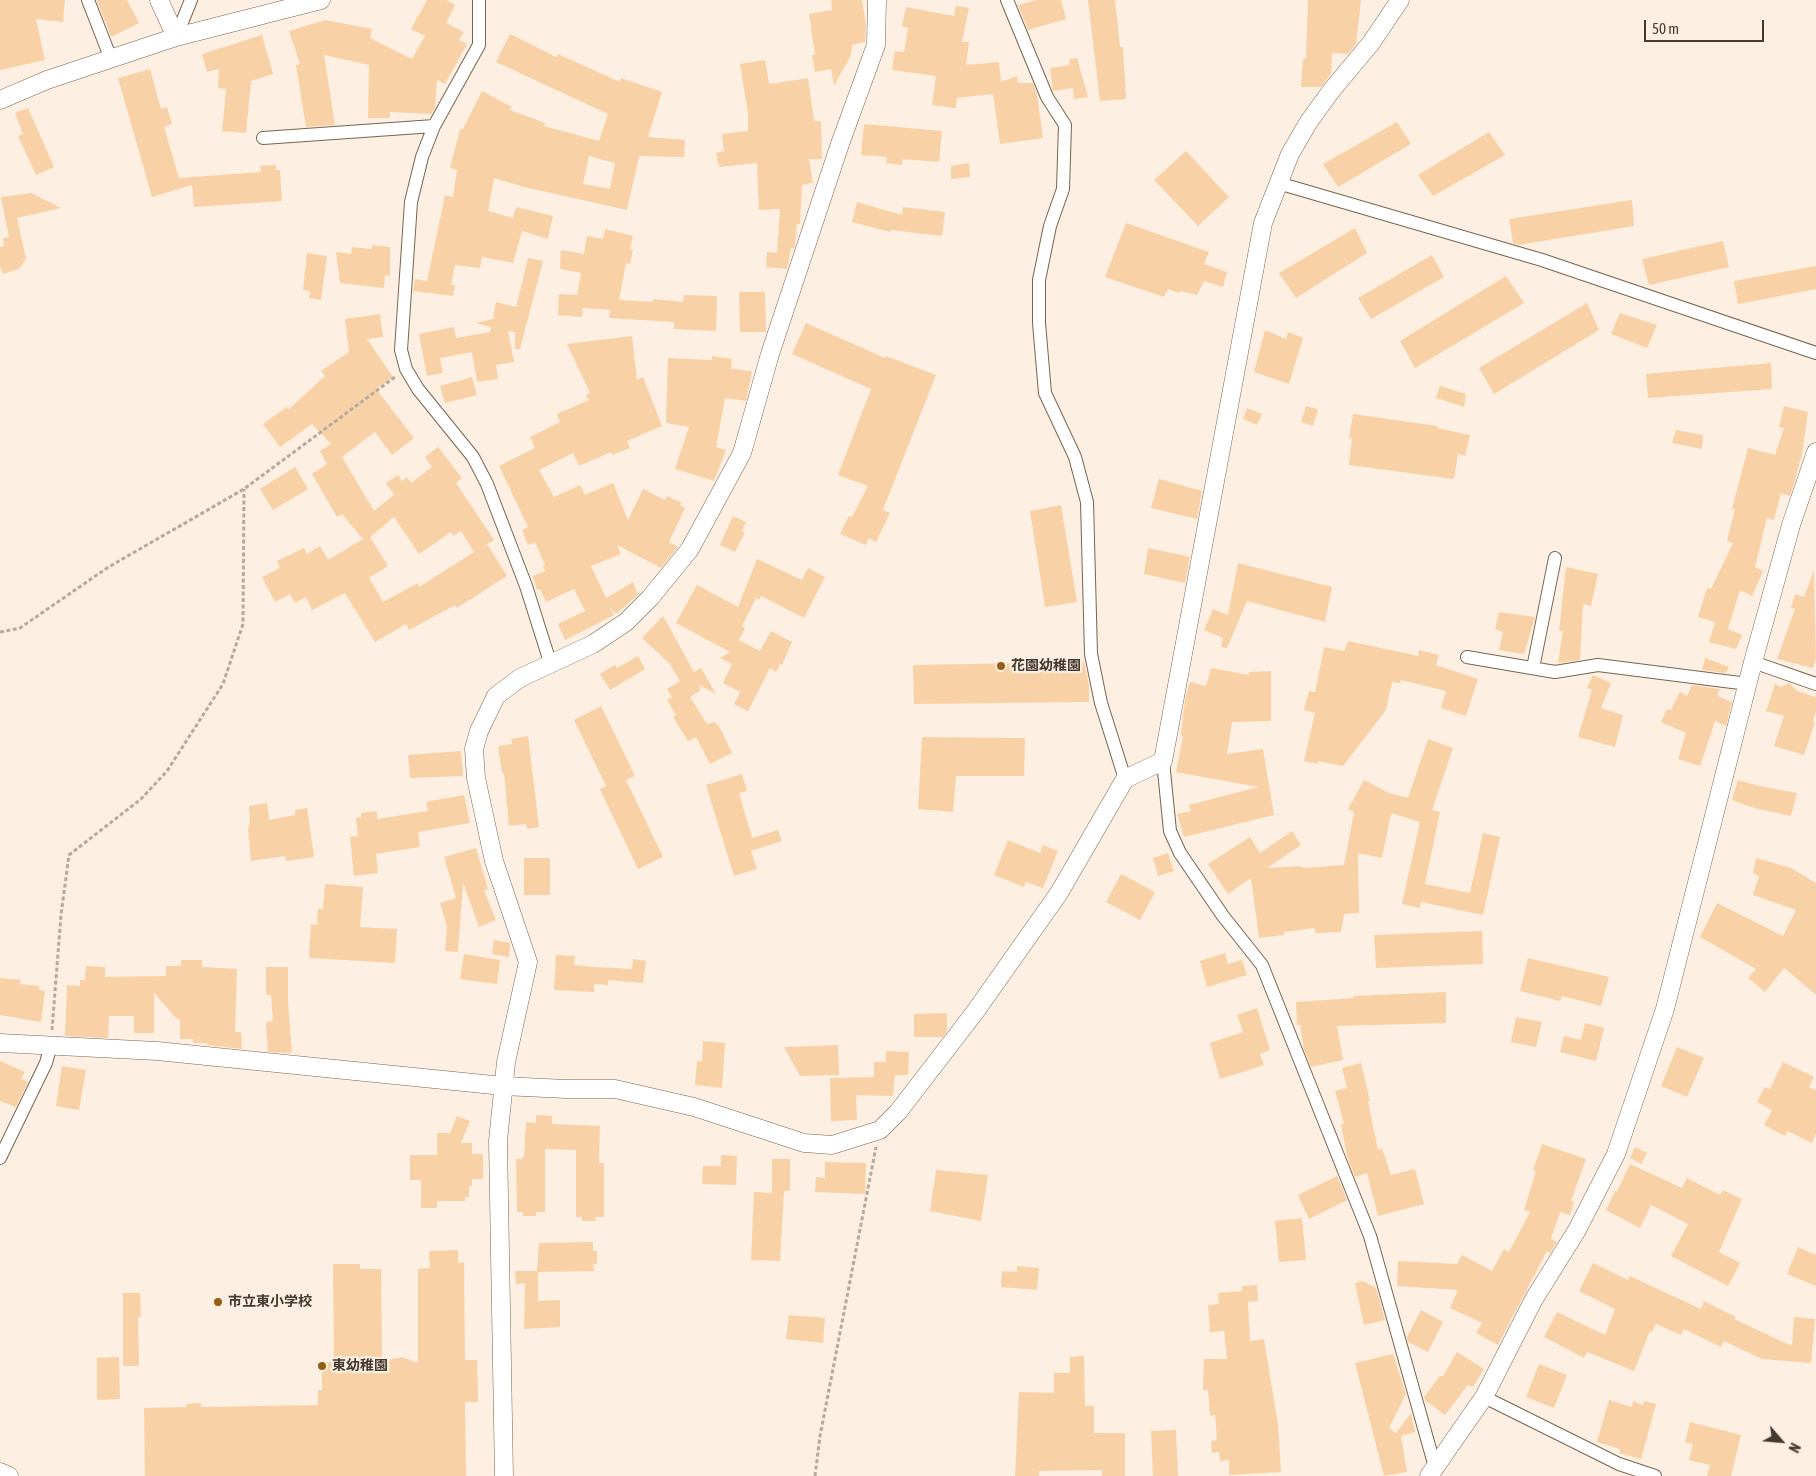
<!DOCTYPE html>
<html>
<head>
<meta charset="utf-8">
<style>
  body { margin:0 }
  #map { position:relative; width:1816px; height:1476px; overflow:hidden; background:#fdefe1; font-family:"Asap Condensed",sans-serif }
  canvas { display:block }
  .north { position:absolute; left:1756px; top:1416px; width:50px; height:50px; -webkit-text-stroke:4px #fdefe1; paint-order:stroke; rotate:117deg; font-size:14px; font-weight:700; line-height:20px; text-align:center; color:#42392f }
  .north::after { content:''; display:block; margin:auto; width:18px; height:22px; background:#42392f; clip-path:polygon(50% 0,100% 100%,50% 72%,0 100%) }
  .scale { position:absolute; left:1644px; top:20px; width:120px; height:22px; box-sizing:border-box; border:2px solid #42392f; border-top:0; padding-left:6px; font-size:15px; line-height:18px; white-space:nowrap; color:#42392f; -webkit-text-stroke:4px #fdefe1; paint-order:stroke }
</style>
</head>
<body>
<div id="map">
<canvas width="1816" height="1476"></canvas>
<div class="north">N</div>
<div class="scale">50 m</div>
</div>
<script>
const g = document.querySelector('canvas').getContext('2d');
g.lineJoin = 'round';
function paint(path, color) {
  g.fillStyle = color;
  g.fill(path, 'evenodd');
}
function strokePath(path, color, width, dash) {
  g.strokeStyle = color;
  g.lineWidth = width;
  g.lineCap = dash ? 'butt' : 'round';
  g.setLineDash(dash || []);
  g.stroke(path);
}
function label(font, color, halo, rows, align = 'center') {
  g.font = font + ' "Asap Condensed","Noto Sans JP",sans-serif';
  g.lineWidth = 4.5;
  g.setLineDash([]);
  g.textBaseline = 'middle';
  g.strokeStyle = halo;
  g.fillStyle = color;
  for (const [text, x, y, turn = 0] of rows) {
    g.save();
    g.translate(x, y);
    g.rotate((+turn || 0) * Math.PI / 180);
    g.textAlign = isNaN(turn) ? turn : align;
    if (halo) g.strokeText(text, 0, 0);
    g.fillText(text, 0, 0);
    g.restore();
  }
}
paint(new Path2D(`
  M0,0H65L63,22L36,19L45,60L0,70Z
  M97,0H127L139,23L111,37Z
  M427,0H446L455,5L446,23L464,32L459,40L467,44L445,84L437,80L435,108L431,114L390,112V118H368L369,65L324,55L335,125L306,127L296,65L300,64L289,31L325,20L372,29L370,38L412,59L425,36L411,29Z
  M831,0H862L866,25L865,42L852,45L851,55L834,86L831,69L815,72L812,55H815L809,14L832,10Z
  M1037,0H1061L1066,19L1028,30L1018,5Z
  M1088,0H1115L1120,47H1123L1126,99L1100,101Z
  M1308,0H1361L1356,44L1348,54L1332,53L1331,74L1321,87H1301L1303,59H1306Z
  M956,6L969,8L962,42H969L966,65L999,62L1001,82L1017,76L1018,83H1033L1037,94L1043,138L1000,144L993,94L957,98L956,108L932,105L936,76L892,70L895,51L904,52L908,28L902,26L906,7L954,16Z
  M510,34L556,57L558,54L620,82L621,78L662,92L648,137L685,140L684,157L639,156L627,210L524,187L494,178L488,211L513,218L516,207L553,216L548,239L522,231L513,263L482,257L480,268L455,265L451,285H455L453,296L413,291L415,279L427,281L445,195L453,197L457,170L450,168L460,129H463L482,91L512,107L510,110L545,123L544,126L599,141L608,114L496,62ZM589,156L615,163L610,189L583,184Z
  M262,35L273,74L251,81L246,133L222,131L226,89L218,88L219,69L207,72L202,54Z
  M1077,58L1088,97L1074,99L1073,88L1053,91L1050,68L1070,65L1069,59Z
  M765,60L769,84L808,78L814,121H821L822,159H809L813,183L802,185L800,224H797L795,244L794,249L791,248L787,269L766,267L767,252L777,253L780,209L759,210L757,163L719,167L716,153L724,151L722,134L748,131V114L740,64Z
  M150,69L161,109L167,107L172,124L164,127L179,178L261,172L260,166L276,165V170H280L282,201L194,207L192,185L152,197L118,78Z
  M28,108L54,167L36,175L18,136L23,134L15,113Z
  M1397,122L1411,144L1338,187L1323,164Z
  M864,124L942,131L939,162L902,159V165L886,163L887,157L861,155Z
  M1489,132L1505,155L1433,196L1418,175Z
  M1186,151L1229,197L1198,226L1154,180Z
  M969,163L970,177L951,179V166Z
  M31,193L61,208L17,218L26,259L19,269L3,274L0,267V247L4,246L3,238L9,237L1,197Z
  M1632,200L1634,226L1518,245L1513,243L1509,219Z
  M857,202L902,215L903,207L945,212L942,236L891,230L890,232L852,222Z
  M1126,223L1209,252L1204,264L1227,272L1223,287L1204,281L1197,295L1181,291L1179,293L1168,289L1164,297L1105,277Z
  M1355,228L1367,253L1296,298L1279,273Z
  M605,229L633,236L630,249L633,250L630,264L626,263L619,300L653,302V299L683,302L684,295L717,296L716,331L674,329V322L609,318L610,310L583,308L582,317L558,315L559,294L577,295L581,273L560,269L561,250L584,254L587,236L603,239Z
  M1723,241L1729,267L1649,285L1642,259Z
  M372,245L390,247V276L385,275L384,288L340,283L336,252L351,254L352,247L372,249Z
  M307,253L327,256L321,300L309,298L310,291L303,290Z
  M1432,255L1444,277L1371,319L1358,298Z
  M528,258L543,261L520,349H515V332L508,331L514,362L496,365L498,379L477,382L472,352L440,358L443,373L427,376L419,334L454,327L456,338L490,332L491,327L475,323L498,318H493L496,302L516,307Z
  M1816,266V289L1738,304L1734,281Z
  M1506,276L1524,303L1415,368L1400,341Z
  M739,292H765L766,332H740Z
  M1587,303L1599,330L1494,394L1479,368Z
  M1620,313L1657,325L1647,348L1611,334Z
  M380,314L383,337L367,339L393,377L376,389L414,438L392,455L375,432L342,457L374,511L394,495L386,483L398,475L402,481L407,477L411,483L432,467L425,457L438,447L462,478L456,483L494,540L487,544L507,576L457,608L455,605L409,630L406,624L375,642L345,593L312,610L306,597L295,603L290,594L275,602L262,577L280,568L277,561L304,548L307,554L320,546L328,560L363,539L342,514L337,517L312,474L327,464L320,451L331,444L312,424L280,447L263,424L287,407L289,409L325,376L321,371L349,352L345,319ZM394,517L419,554L451,532L453,536L461,531L474,552L419,587L418,583L383,602L369,578L388,566L370,537Z
  M806,323L885,358L886,356L936,375L884,507L883,510L890,513L876,542L869,538L866,545L840,534L849,516L852,517L868,486L838,475L871,389L792,354Z
  M1265,330L1286,339L1288,332L1303,338L1289,384L1254,372Z
  M632,336L637,380L643,377L662,426L627,441L630,448L612,455L611,452L579,466L573,453L539,470L554,497L580,485L585,495L613,483L628,520L643,489L665,500L667,496L682,503L680,505L685,508L669,542L678,547L661,568L617,545L621,554L591,566L606,598L633,582L638,595L616,614L609,607L614,615L565,640L558,624L585,611L574,589L546,602L540,589L537,590L533,576L545,571L543,566L545,565L535,542L528,545L522,530L528,527L499,466L535,448L530,437L560,422L557,414L589,400L586,395L590,393L567,344Z
  M712,356L732,359L731,369L752,371L746,401L725,398L716,447L726,450L714,481L675,469L689,427L666,423L668,358L712,360Z
  M1771,363L1772,389L1648,398L1646,374Z
  M472,377L477,395L445,403L440,386Z
  M1440,386L1466,394L1464,407L1436,398Z
  M1306,406L1318,409L1313,426L1301,422Z
  M1784,406L1808,412L1802,454L1794,484L1790,496L1781,493L1774,520L1767,518L1755,567L1763,571L1752,596L1740,590L1728,629L1742,635L1736,649L1709,642L1715,622L1698,617L1707,588L1711,589L1733,543L1727,541L1735,509H1732L1748,448L1775,455L1784,428L1779,427Z
  M1247,408L1262,414L1257,425L1243,419Z
  M1353,414L1437,426V428L1470,435L1465,456L1458,454L1454,479L1349,465L1352,438H1349Z
  M1676,430L1703,435L1702,449L1672,443Z
  M295,467L308,489L273,510L260,489Z
  M1159,479L1202,491L1197,519L1151,508Z
  M1061,505L1077,602L1045,607L1030,511Z
  M733,516L746,522L742,531L745,532L735,552L720,545Z
  M1148,548L1190,557L1185,583L1144,574Z
  M757,559L802,580L808,568L825,577L804,618L761,596L759,600L756,598L742,626L745,628L739,640L760,651L771,631L792,642L782,665L780,664L776,672L770,668L748,711L734,704L740,692L723,683L732,664L720,658L730,652L676,623L697,585L738,607Z
  M1238,563L1332,587L1325,622L1247,601L1227,648L1221,647L1223,638L1204,630L1213,609L1228,615Z
  M1566,567L1598,574L1591,606L1583,604L1580,660L1558,663L1563,631H1559Z
  M1814,570L1816,659L1813,668L1777,659L1795,609L1791,608L1795,594L1804,597Z
  M1499,612L1535,617L1524,654L1499,650L1503,632L1495,629Z
  M663,616L694,672L701,668L716,694L699,685L701,690L690,697L707,724L714,722L719,726L732,753L710,764L696,737L688,741L673,717L676,715L667,700L672,697L667,689L680,681L670,664L642,638Z
  M1348,641L1418,656L1419,650L1439,655L1436,665L1478,679L1466,716L1441,708L1446,691L1401,680L1400,683L1392,682L1386,710L1343,766L1318,761V764L1304,761L1315,713L1304,710L1309,691L1315,692L1324,647L1344,651Z
  M638,656L645,669L610,690L600,674L615,665L617,668Z
  M1705,658L1729,667L1726,673L1702,670Z
  M1084,662L1089,685V702L914,704L913,665Z
  M1211,668L1249,675V672L1271,671V721L1232,722L1227,754L1263,749L1274,815L1184,837L1177,814L1191,811L1189,805L1258,787L1176,772L1183,736L1181,735L1185,699L1190,682L1206,686Z
  M1593,675L1611,683L1601,708L1623,715L1615,747L1578,737L1592,690L1587,688Z
  M1789,683L1797,691L1816,697V711L1813,722H1815L1804,755L1774,746L1784,716L1766,711L1775,684L1781,687Z
  M1692,685L1720,689L1717,696L1732,702L1726,726L1715,721L1700,766L1678,759L1686,733L1661,722L1667,709L1671,710L1680,692L1687,696Z
  M601,706L635,776L626,780L663,857L638,869L600,789L606,786L574,720Z
  M528,736L539,827L527,829L526,824L509,826L504,773H502L498,746L512,744L511,739Z
  M922,737L1025,738L1024,776H956L953,812L918,809Z
  M1428,739L1453,748L1432,810L1440,812L1425,884L1470,893L1483,833L1500,837L1483,915L1421,902L1420,908L1402,904L1420,822L1391,813L1382,858L1358,853L1359,913L1344,914L1341,932L1315,933V928L1284,932V935L1259,938L1251,878L1228,894L1208,864L1250,837L1260,853L1292,831L1301,845L1267,868L1301,866L1302,868L1344,865L1354,812L1348,809L1364,780L1389,793L1408,798Z
  M461,751L463,776L410,778L408,755Z
  M742,774L747,791L739,793L752,838L778,830L782,841L751,851L757,869L734,876L706,785Z
  M1738,780L1759,786L1797,793L1791,816L1754,808L1732,800Z
  M464,795L470,823L418,832L420,847L376,854L378,873L354,876L350,837L358,836L356,818L361,817V813L377,811V819L428,811L426,802Z
  M267,803L269,820L295,815V810L307,808L314,857L286,861L285,856L251,861L248,829L250,822L249,806Z
  M1008,840L1040,853L1043,845L1058,851L1043,888L1026,882L1024,887L994,875Z
  M476,848L488,889L484,890L496,920L479,927L463,883L458,952L445,951L447,927L440,903L456,898L444,857Z
  M1168,853L1174,871L1158,876L1153,858Z
  M524,858H550V895H524Z
  M1756,858L1791,868L1816,883V995L1784,968L1765,992L1748,978L1756,969L1700,937L1717,903L1783,936L1796,910L1753,895L1759,876L1753,873Z
  M1121,874L1155,892L1140,920L1106,902Z
  M325,884L363,887L360,927L397,929L395,963L309,958L311,924L317,925L318,909H323Z
  M1482,931L1483,964L1376,968L1374,935Z
  M494,940L510,943L509,957L492,954Z
  M1225,953L1228,964L1242,960L1247,975L1207,987L1200,961Z
  M464,954L500,960L497,984L460,979Z
  M556,955L575,956L574,965L595,967L632,969L633,959L646,961L643,983L608,980V985L594,984V992L554,990Z
  M1528,958L1609,977L1601,1006L1562,996L1560,1001L1520,991Z
  M181,960H202V967L237,969L235,1032H241L242,1049L207,1045V1043H193V1039H180V1020L175,1017L154,993V1033H134V1016H109L108,1038L65,1036L67,985L80,986V980H85L86,966L105,967V977L166,976V966H181Z
  M266,967H288V1003L292,1053L268,1052L266,1022L273,1021L271,995H266Z
  M0,978L21,980L20,984L39,986V990L45,991L41,1022L0,1015Z
  M1446,992V1023L1337,1026L1343,1060L1311,1067L1304,1050L1300,1025H1297L1296,1002L1354,998L1353,996Z
  M1257,1008L1270,1050L1260,1054L1264,1065L1220,1079L1210,1043L1243,1032L1237,1015Z
  M947,1013V1031L943,1037H914V1014Z
  M1516,1017L1542,1022L1536,1047L1511,1042Z
  M1585,1023L1604,1028L1596,1061L1560,1052L1564,1036L1581,1040Z
  M703,1041L725,1043L722,1088L695,1085L697,1061L702,1062Z
  M838,1045L839,1075L800,1076L784,1047Z
  M1677,1047L1704,1058L1687,1097L1661,1086Z
  M886,1051L909,1052L908,1075H895L893,1096L856,1095L857,1120L831,1121L830,1078L874,1077V1062H886Z
  M0,1061L25,1072L21,1079L28,1082L16,1107L0,1101Z
  M1783,1062L1814,1077L1809,1087L1816,1090V1134L1812,1143L1787,1131L1785,1136L1764,1125L1772,1110L1757,1102L1765,1087L1770,1089Z
  M1361,1063L1370,1101H1368L1378,1150L1382,1148L1391,1175L1415,1169L1424,1204L1378,1216L1367,1173L1355,1177L1347,1156L1341,1124H1344L1335,1091L1347,1088L1342,1068Z
  M62,1066L86,1070L79,1110L56,1106Z
  M536,1115L552,1116V1124L600,1126L599,1163H604V1217H595L596,1221H582V1217H576V1150L545,1149V1212H536V1216H523V1212H517L516,1159H522L524,1156L526,1122L536,1123Z
  M457,1116L470,1121L461,1143H472V1154H483V1179H472V1186H469V1197H465V1201H437V1208H421V1180H410V1155H437V1133H450Z
  M1542,1144L1586,1159L1571,1201L1574,1202L1570,1215L1560,1212L1551,1239L1557,1242L1550,1253L1547,1251L1498,1345L1476,1333L1482,1323L1450,1308L1458,1290L1397,1286L1398,1261L1457,1264L1462,1255L1492,1271L1504,1249L1509,1252L1530,1212L1524,1210L1536,1171L1533,1170Z
  M1635,1147L1647,1153L1641,1164L1630,1158Z
  M721,1155L737,1156L736,1185L702,1184L703,1166H721Z
  M772,1159H790V1191H784L780,1261L751,1260L754,1192L772,1193Z
  M825,1162L866,1163L865,1194L815,1192L816,1177L825,1178Z
  M1630,1164L1682,1188L1687,1178L1720,1195L1723,1190L1742,1199L1719,1252L1740,1263L1728,1286L1671,1256L1688,1224L1651,1205L1640,1228L1606,1210L1615,1191L1617,1192Z
  M936,1170L988,1175L981,1221L930,1211Z
  M1337,1176L1347,1200L1309,1219L1298,1195Z
  M1302,1218L1306,1260L1279,1262L1275,1221Z
  M593,1242V1251H597V1264H593L594,1271L538,1272V1301L560,1300V1327L524,1329L525,1283L516,1284L515,1271H537L539,1243Z
  M1798,1247L1816,1255V1286L1787,1274Z
  M458,1250V1263L464,1262L465,1360H477L478,1402H465L466,1476H145L144,1408L186,1407V1404L201,1403V1407L318,1405V1390H322V1362H334L333,1264H360V1269H381L382,1361L402,1357L418,1363V1269L430,1268L429,1251Z
  M1593,1263L1628,1280L1630,1276L1701,1309L1704,1301L1736,1317L1734,1319L1792,1346L1794,1317L1815,1319L1811,1363L1762,1359L1724,1341L1721,1347L1684,1329L1681,1335L1656,1324L1652,1332L1650,1331L1634,1371L1587,1352L1584,1358L1544,1337L1557,1312L1605,1335L1615,1309L1579,1291Z
  M1017,1266L1039,1268L1037,1290L1001,1287L1002,1271L1017,1272Z
  M1363,1281L1376,1288L1385,1320L1364,1325L1355,1283Z
  M1257,1285L1258,1301L1248,1302L1250,1341L1264,1339L1278,1425L1281,1472L1229,1475V1460L1220,1461L1219,1452L1212,1453L1211,1441L1217,1440L1215,1415L1210,1416L1208,1390H1203L1204,1359H1227L1224,1331L1210,1332L1208,1305L1219,1304L1218,1293L1242,1291V1286Z
  M123,1293H140L141,1317H138L139,1366H123Z
  M1421,1310L1443,1322L1428,1352L1408,1342L1407,1337Z
  M789,1315L825,1318L823,1343L786,1339Z
  M1457,1352L1484,1369L1473,1387L1468,1385L1445,1415L1425,1400L1424,1397L1440,1376H1443Z
  M1393,1354L1406,1394L1389,1428L1396,1433L1411,1413L1415,1432L1401,1436L1407,1472L1384,1476L1355,1363Z
  M1084,1356L1085,1406H1094V1433H1125V1476H1102V1470L1039,1471V1476H1015L1019,1392L1054,1393V1373H1070V1357Z
  M119,1357L120,1399L97,1400V1358Z
  M1539,1364L1567,1375L1554,1408L1526,1397Z
  M1609,1400L1632,1407L1633,1401L1643,1405L1644,1401L1656,1404L1641,1459L1619,1453L1620,1449L1597,1442Z
  M1690,1422L1741,1435L1731,1476H1707L1710,1465L1689,1460L1693,1444L1685,1442Z
  M1176,1430L1178,1476H1153L1151,1431Z`), '#f9d1a7');
const street = new Path2D(`
  M88,0L111,59
  M479,0V45L434,126L422,157L411,202L401,350L406,369L418,389L473,457L487,484L526,586L550,662
  M1007,0L1047,97L1065,125L1063,189L1050,226L1039,280V323L1045,393L1075,457L1087,502L1091,654L1101,703L1125,779
  M176,37L191,0
  M263,138L434,126
  M1278,183L1542,260L1816,353
  M1467,657L1555,672L1598,665L1748,684
  M1753,662L1816,684
  M1533,668L1555,558
  M1163,761L1170,831L1180,853L1223,916L1262,965L1370,1236L1435,1467
  M0,1158L46,1063L51,1045
  M1484,1397L1619,1464L1655,1476`);
const secondary = new Path2D(`
  M159,0L176,37
  M0,100L47,80L176,37L321,0
  M0,1043L157,1051L503,1086L566,1089H615L694,1107L804,1143L832,1145L880,1130L898,1112L975,1012L1059,893L1125,779L1163,761L1263,223L1290,154L1308,123L1331,91L1371,43L1400,0
  M0,1472L9,1476
  M504,1476L498,1141L506,1062L528,962L494,861L476,778L474,749L479,731L496,696L520,678L593,644L626,622L650,598L690,549L742,453L770,354L840,144L876,45L877,0
  M1429,1476L1484,1397L1534,1299L1577,1230L1616,1154L1665,1009L1753,662L1791,525L1816,452`);
strokePath(street, '#78644f', 14);
strokePath(secondary, '#78644f', 19);
strokePath(new Path2D(`
  M0,632L20,628L107,568L244,489L395,377
  M52,1030L61,915L69,855L141,799L167,771L223,684L243,624L244,489
  M815,1476L820,1436L876,1147`), '#b6aa9e', 3, [4, 2.5]);
strokePath(street, '#fff', 12);
strokePath(secondary, '#fff', 18);
for (const [x, y, r, color] of [
  [1001,666,5,"#945e15"],
  [218,1302,5,"#945e15"],
  [322,1366,5,"#945e15"]
]) {
  const dot = new Path2D();
  dot.arc(x, y, r, 0, 2 * Math.PI);
  g.fillStyle = color;
  g.fill(dot);
  strokePath(dot, '#fdefe1', 2);
}
label('bold 14px', '#42392f', '#fdefe1', [
  ["花園幼稚園",1011,666],
  ["市立東小学校",228,1302],
  ["東幼稚園",332,1366]
], 'left');
</script>
</body>
</html>
